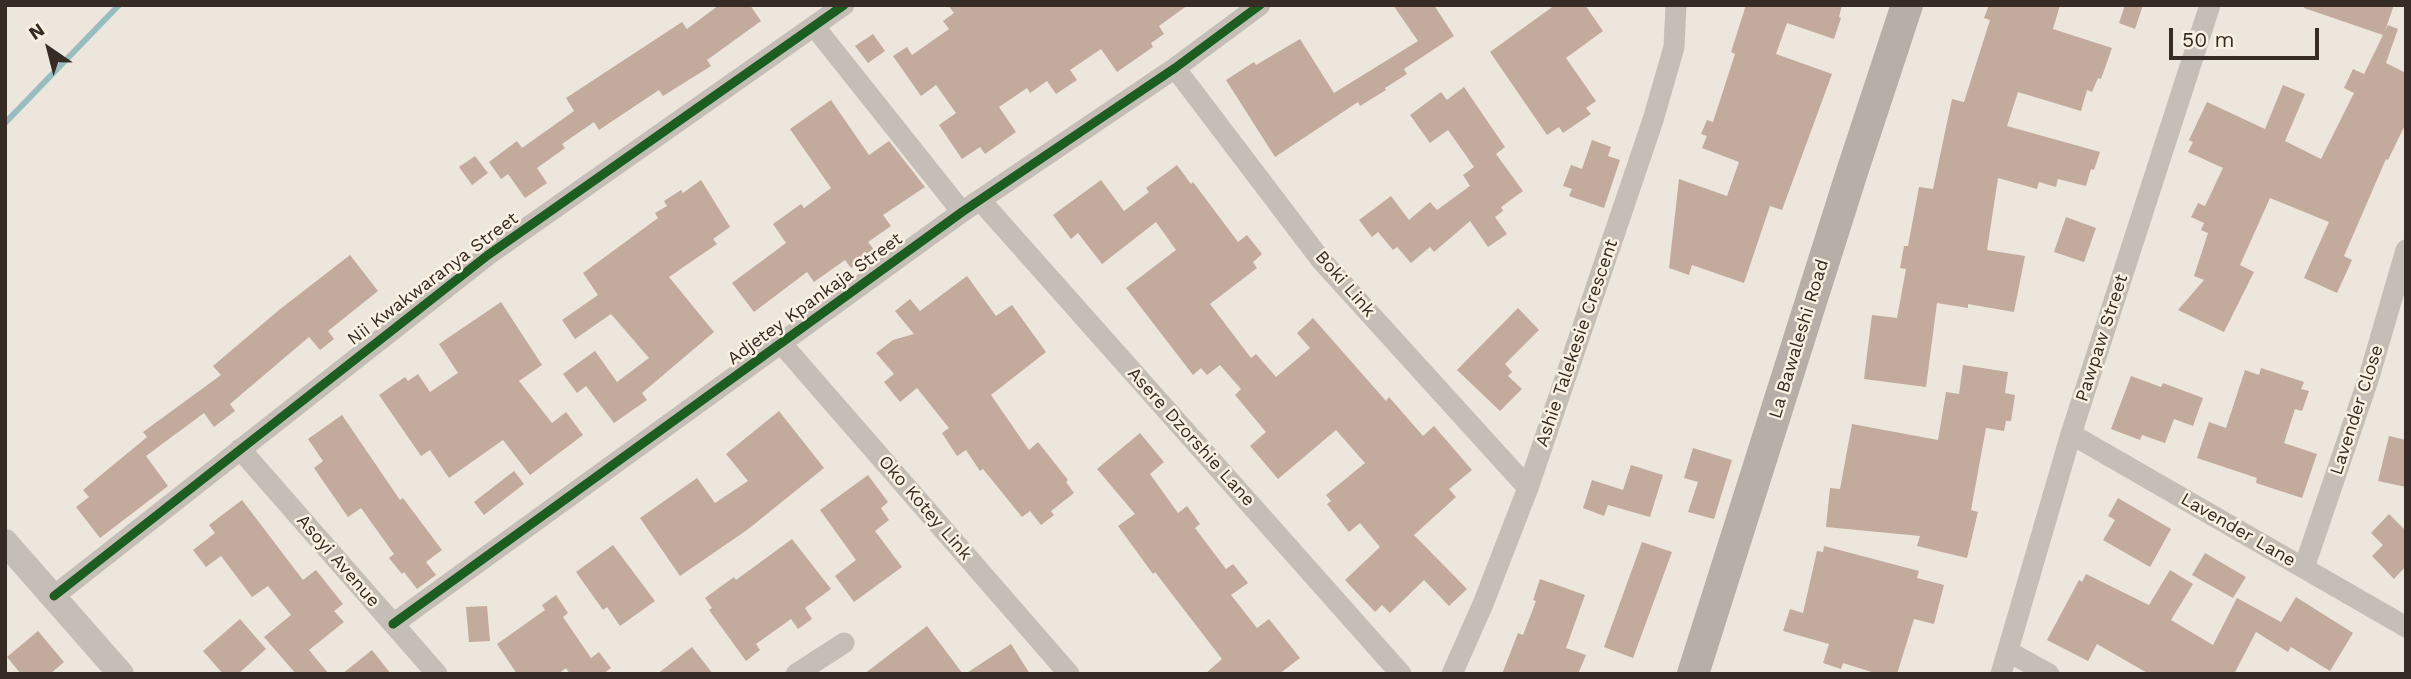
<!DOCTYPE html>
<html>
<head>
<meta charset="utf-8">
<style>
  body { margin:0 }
  #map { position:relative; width:2411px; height:679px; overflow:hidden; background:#ede6dd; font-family:"Work Sans",sans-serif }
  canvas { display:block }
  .frame { position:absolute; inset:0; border:7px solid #362b25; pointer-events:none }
  .north { position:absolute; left:14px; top:14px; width:70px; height:70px; -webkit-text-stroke:5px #faf1e3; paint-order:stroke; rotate:325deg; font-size:19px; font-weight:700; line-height:28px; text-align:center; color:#362b25 }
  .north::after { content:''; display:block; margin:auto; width:24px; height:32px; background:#362b25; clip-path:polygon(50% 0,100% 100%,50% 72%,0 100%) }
  .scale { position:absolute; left:2169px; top:28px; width:150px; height:32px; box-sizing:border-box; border:4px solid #362b25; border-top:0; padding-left:9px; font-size:21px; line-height:24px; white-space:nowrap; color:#362b25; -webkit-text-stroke:5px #faf1e3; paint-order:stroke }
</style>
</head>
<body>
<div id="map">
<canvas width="2411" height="679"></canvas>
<div class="frame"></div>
<div class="north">N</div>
<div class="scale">50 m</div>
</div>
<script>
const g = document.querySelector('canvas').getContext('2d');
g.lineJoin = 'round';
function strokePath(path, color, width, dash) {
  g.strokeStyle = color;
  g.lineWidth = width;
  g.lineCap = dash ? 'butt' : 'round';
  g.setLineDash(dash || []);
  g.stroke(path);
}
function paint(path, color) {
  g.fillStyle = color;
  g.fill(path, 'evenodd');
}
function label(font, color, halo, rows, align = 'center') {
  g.font = font + ' "Work Sans",sans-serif';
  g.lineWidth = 5;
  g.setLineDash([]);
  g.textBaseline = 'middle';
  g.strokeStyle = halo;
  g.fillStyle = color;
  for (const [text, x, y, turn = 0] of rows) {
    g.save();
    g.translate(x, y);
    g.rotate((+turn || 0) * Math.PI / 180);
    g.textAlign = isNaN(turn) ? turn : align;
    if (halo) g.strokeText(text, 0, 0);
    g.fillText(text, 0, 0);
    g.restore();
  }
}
strokePath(new Path2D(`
  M5,123L119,5`), '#98bdbf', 6);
paint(new Path2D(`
  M719,5H750L761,21L707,60L711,66L663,96L659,90L599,130L594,122L562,144L565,148L537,168L547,183L525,198L508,174L501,179L489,162L517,141L522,148L574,111L566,98L682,22L687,29Z
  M948,5H1188L1159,26L1164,34L1151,43L1153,47L1117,72L1101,49L1070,70L1077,80L1056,94L1047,81L1030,93L1027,88L999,107L1016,132L985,154L980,147L962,159L939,125L956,113L936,85L921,96L893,56L907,47L912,55L949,29L943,21L954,13Z
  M1393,5H1434L1454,36L1404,69L1407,74L1385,88L1386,90L1360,106L1358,102L1275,157L1226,80L1254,62L1256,65L1300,39L1334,93L1418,41Z
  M1555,5H1585L1603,31L1566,58L1596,101L1586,108L1591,114L1563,133L1559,127L1547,135L1490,52Z
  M1746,5H1842L1839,17L1841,18L1834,39L1787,23L1776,54L1832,74L1782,210L1770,206L1744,283L1692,265L1689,275L1669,268L1679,179L1727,196L1739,162L1702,148L1707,136L1701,134L1707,120L1713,122L1735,54L1731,52Z
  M1989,5H2060L2053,29L2112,48L2101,79L2098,78L2092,92L2087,90L2081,111L2018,92L2007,126L2100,152L2094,170L2091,169L2086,186L2058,179L2056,187L2039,182L2037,189L1998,178L1987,250L2025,256L2014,312L1968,304V308L1937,303L1926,387L1864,379L1872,315L1897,318L1906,269L1900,268L1904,246H1908L1919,187L1933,189L1952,99L1964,102L1990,20L1984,18Z
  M2125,5H2143L2135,29L2119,23Z
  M2304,5H2394L2385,31L2388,25L2398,29L2386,63L2406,73V123L2388,160L2386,159L2344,256L2352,260L2337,293L2304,278L2329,222L2270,198L2240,265L2254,272L2224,332L2178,310L2204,280L2194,276L2208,233L2201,230L2204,223L2191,217L2198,203L2205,206L2223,168L2188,152L2193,142L2189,140L2207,102L2265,129L2283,85L2305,94L2285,141L2321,159L2354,93L2344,88L2353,69L2364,74L2383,35L2304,8Z
  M873,34L885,51L868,63L855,46Z
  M1464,87L1505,147L1496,154L1523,191L1501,207L1503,211L1495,217L1507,234L1488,247L1470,221L1434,252L1430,247L1411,263L1397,247L1393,250L1378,232L1372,237L1359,220L1391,196L1409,220L1430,202L1437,210L1470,186L1463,175L1474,167L1448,130L1430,143L1410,115L1441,92L1447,100Z
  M831,100L869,155L889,141L925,187L883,215L891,226L868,242L875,251L851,268L845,260L814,282L807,272L754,312L732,283L786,243L773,224L801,204L804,208L831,188L790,129Z
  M1592,140L1611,147L1608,156L1620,160L1604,208L1569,196L1572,189L1563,186L1571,165L1582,169Z
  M475,156L488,173L472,185L459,167Z
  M1177,165L1191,184L1193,182L1238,242L1247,235L1262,254L1253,262L1257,268L1210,304L1251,358L1256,354L1276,377L1310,348L1297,333L1313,318L1386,401L1389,397L1423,436L1434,426L1472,470L1449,489L1456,497L1414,535L1467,589L1449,606L1424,580L1390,613L1382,605L1375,612L1345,580L1380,547L1360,523L1349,532L1327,504L1331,501L1326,495L1365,463L1336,430L1278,479L1250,446L1266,432L1235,395L1241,389L1220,365L1207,375L1201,368L1193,375L1126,288L1176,250L1156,222L1102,264L1078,233L1071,239L1053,215L1101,180L1124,211L1149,192L1146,188Z
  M701,180L730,227L713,239L717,244L669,277L714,332L642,393L647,400L614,423L586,386L577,393L563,374L595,351L617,382L649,358L611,314L575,339L562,320L598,295L583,273L658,218L655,213L667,206L664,201L681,190L683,193Z
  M2066,217L2096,228L2084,262L2054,252Z
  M350,255L378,291L328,331L334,339L320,350L309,337L230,404L235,411L214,427L204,413L146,456L168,486L100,538L76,507L89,497L83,490L147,437L143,432L221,375L213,366L279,310Z
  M967,276L996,316L1012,305L1046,352L991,395L1029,450L1038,442L1068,480L1066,482L1074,493L1051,511L1054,515L1041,525L1030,511L1022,517L983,469L980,471L966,450L957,456L942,433L949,428L917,388L900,402L884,382L894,374L876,353L893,340L914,334L895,311L910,299L920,311Z
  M501,302L542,365L519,381L552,423L566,412L583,435L530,475L503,440L449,478L430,450L421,456L379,395L405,377L408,381L418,374L430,392L458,373L439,344Z
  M1518,308L1539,330L1505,364L1512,372L1508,376L1522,389L1500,411L1457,370Z
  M1963,365L2008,372L2005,393L2015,395L2011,421H2006L2004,431L1986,428L1971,510L1978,512L1967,558L1917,546L1920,536L1826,527L1830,488L1840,489L1852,424L1938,440L1946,392L1959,394Z
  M2261,368L2304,382L2301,389L2309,391L2302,411L2295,409L2284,443L2317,454L2302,498L2256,483L2257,478L2197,458L2209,422L2226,428L2245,370L2259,375Z
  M2131,376L2161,387L2163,383L2203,398L2193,426L2174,419L2165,443L2142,435L2140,440L2111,429Z
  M779,411L824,468L747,530L680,576L640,518L697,478L715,503L748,481L726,454Z
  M342,415L400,500L403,498L442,550L426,562L436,575L417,589L404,572L402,574L389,558L394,554L361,508L348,517L314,468L323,461L308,439Z
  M1140,433L1164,462L1150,474L1178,513L1187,506L1200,524L1195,528L1226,569L1233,564L1248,583L1231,595L1257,628L1269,619L1300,658L1279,674H1205L1222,659L1155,572L1153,574L1118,526L1135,514L1097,469Z
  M2389,436L2406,440V487L2378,481Z
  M1693,448L1732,460L1714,519L1688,512L1698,482L1684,478Z
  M1631,465L1663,475L1650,517L1608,505L1604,516L1583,508L1592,480L1623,490Z
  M514,471L524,484L484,515L474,502Z
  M868,475L888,502L881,508L889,520L875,531L902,567L854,602L835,576L856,560L820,510Z
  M2118,498L2171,529L2150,567L2103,540L2115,520L2108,516Z
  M242,500L303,580L316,570L343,604L334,611L344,622L309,650L329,674H296L264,637L291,615L268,586L252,597L221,556L206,567L193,550L215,533L209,525Z
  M2389,514L2406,531V566L2394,579L2372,556L2383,545L2371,533Z
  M792,539L831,589L805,608L812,619L798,629L791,619L756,644L760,650L746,661L709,610L712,608L705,598L734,577L736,580Z
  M1642,542L1672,552L1633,658L1604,647Z
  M613,545L655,601L620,626L607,607L603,610L576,572Z
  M1824,546L1919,571L1917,578L1944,585L1934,624L1914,619L1897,674H1878L1843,663L1841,669L1823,663L1829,644L1783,631L1790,609L1803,613L1817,551L1823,552Z
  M2205,553L2246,577L2233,598L2192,575Z
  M2170,570L2193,584L2171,620L2213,645L2237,598L2281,622L2296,597L2353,633L2330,671L2291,647L2288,652L2256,632L2234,674H2149L2097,644L2088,661L2047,640L2079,580L2082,582L2086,574L2149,605Z
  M1540,579L1585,595L1566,648L1586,655L1578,674H1502L1518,633L1523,635L1536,601L1533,600Z
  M556,595L568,613L563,617L591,658L599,652L611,668L603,674H570L566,668L558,674H517L497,644L545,610L542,605Z
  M487,606L490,641L469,642L466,607Z
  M240,619L266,649L238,674H223L203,651Z
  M927,626L963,674H864Z
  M38,631L64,662L50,674H21L7,657Z
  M1011,644L1030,674H965Z
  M692,647L713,674H657L678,658Z
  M372,650L391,674H342Z`), '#c2aa9d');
strokePath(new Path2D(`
  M814,26L962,212
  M1175,68L1321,260L1528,488
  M980,200L1401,674
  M781,343L1069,674
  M2071,434L2406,627
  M240,449L437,674
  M2304,568L2369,377L2406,250
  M54,596L488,255L844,5
  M393,624L962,212L1175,68L1260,5
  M2009,652L2049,674
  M796,674L844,643
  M1452,674L1483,604L1528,488L1653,120L1674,47L1676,5
  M2001,674L2071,434L2210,5`), '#c5beb7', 21);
strokePath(new Path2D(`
  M5,542L121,674`), '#c5beb7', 26);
strokePath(new Path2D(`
  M1693,674L1852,172L1907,5`), '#b6aea7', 32);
strokePath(new Path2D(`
  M54,596L488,255L844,5
  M393,624L962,212L1175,68L1260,5`), '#1b5e20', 9);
label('18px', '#362b25', '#faf1e3', [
  ["Nii Kwakwaranya Street",433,279,-37],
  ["Boki Link",1345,284,49],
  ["Adjetey Kpankaja Street",815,299,-36],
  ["Pawpaw Street",2102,338,-72],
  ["La Bawaleshi Road",1799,339,-73],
  ["Ashie Talekesie Crescent",1577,343,-71],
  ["Lavender Close",2357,410,-72],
  ["Asere Dzorshie Lane",1191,437,48],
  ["Oko Kotey Link",925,508,49],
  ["Lavender Lane",2238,530,30],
  ["Asoyi Avenue",338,561,49]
]);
</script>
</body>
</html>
